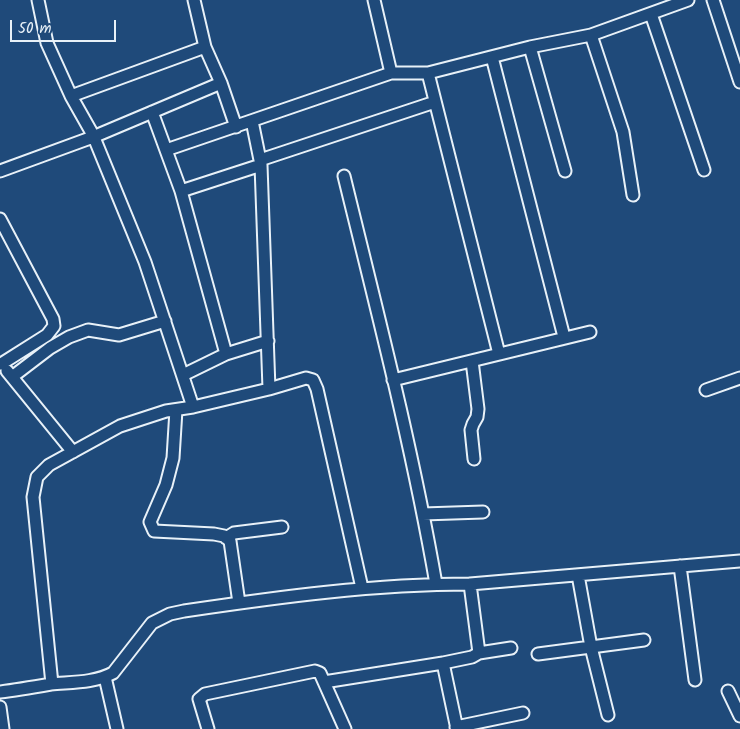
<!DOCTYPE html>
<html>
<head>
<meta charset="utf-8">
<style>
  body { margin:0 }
  #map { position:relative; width:740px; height:729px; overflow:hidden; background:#1f4a7a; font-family:Kalam,sans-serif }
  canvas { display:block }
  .scale { position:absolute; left:10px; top:20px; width:106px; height:22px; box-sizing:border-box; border:2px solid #e8f1f8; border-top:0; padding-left:6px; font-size:15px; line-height:18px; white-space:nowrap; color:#e8f1f8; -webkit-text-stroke:4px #1f4a7a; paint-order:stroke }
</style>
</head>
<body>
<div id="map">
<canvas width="740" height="729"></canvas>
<div class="scale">50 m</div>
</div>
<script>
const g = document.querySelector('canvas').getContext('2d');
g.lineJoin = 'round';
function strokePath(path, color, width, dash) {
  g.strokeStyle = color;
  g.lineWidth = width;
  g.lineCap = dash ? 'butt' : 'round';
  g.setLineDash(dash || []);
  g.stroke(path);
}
const street = new Path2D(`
  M38,0L47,43L71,96L93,135L145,262L193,407
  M194,0L205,47L221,83L236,127
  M374,0L391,73
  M713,0L740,82
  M651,14L704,170
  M591,35L623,132L633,195
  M530,47L565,171
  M492,57L564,337
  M428,73L499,354
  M71,96L205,47
  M152,112L181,191L226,354
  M252,121L261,165L269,389
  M166,150L391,73H428L530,47L591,35L688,0
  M260,160L435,102
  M0,171L93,137L221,83
  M344,176C377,311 412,446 436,584
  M181,191L261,165
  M0,219L53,319L54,326L47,335L1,364
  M472,361L478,409L477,417L473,424L471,430L474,459
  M7,371L73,452
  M183,375L226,354L268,341
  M12,377L50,348L69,337L88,330L119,335L165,321
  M393,380L590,332
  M706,390L740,378
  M176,410L173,458L166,485L150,522L154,531L214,534L224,536L230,541L239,603
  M423,514L483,512
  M226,538L234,533L282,527
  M680,566L695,680
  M578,575L591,647L608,715
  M479,653L511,648
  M538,654L644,640
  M443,663L457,729
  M105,677L117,729
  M324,682L443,663L472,657L479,653L470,584
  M52,684L33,497L37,477L49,465L120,426L166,411L193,407L269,389L306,378L313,380L317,389L362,588
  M728,691L740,716
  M0,692C17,690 34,687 51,684C72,682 94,683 113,673L152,623L170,614L184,611C279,597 374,584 470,584L740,561
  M0,707L3,729
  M456,727L523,713
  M208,729L199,699L205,694L315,671L320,673L345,729`);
strokePath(street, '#e8f1f8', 15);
strokePath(street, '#1f4a7a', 11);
</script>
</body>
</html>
